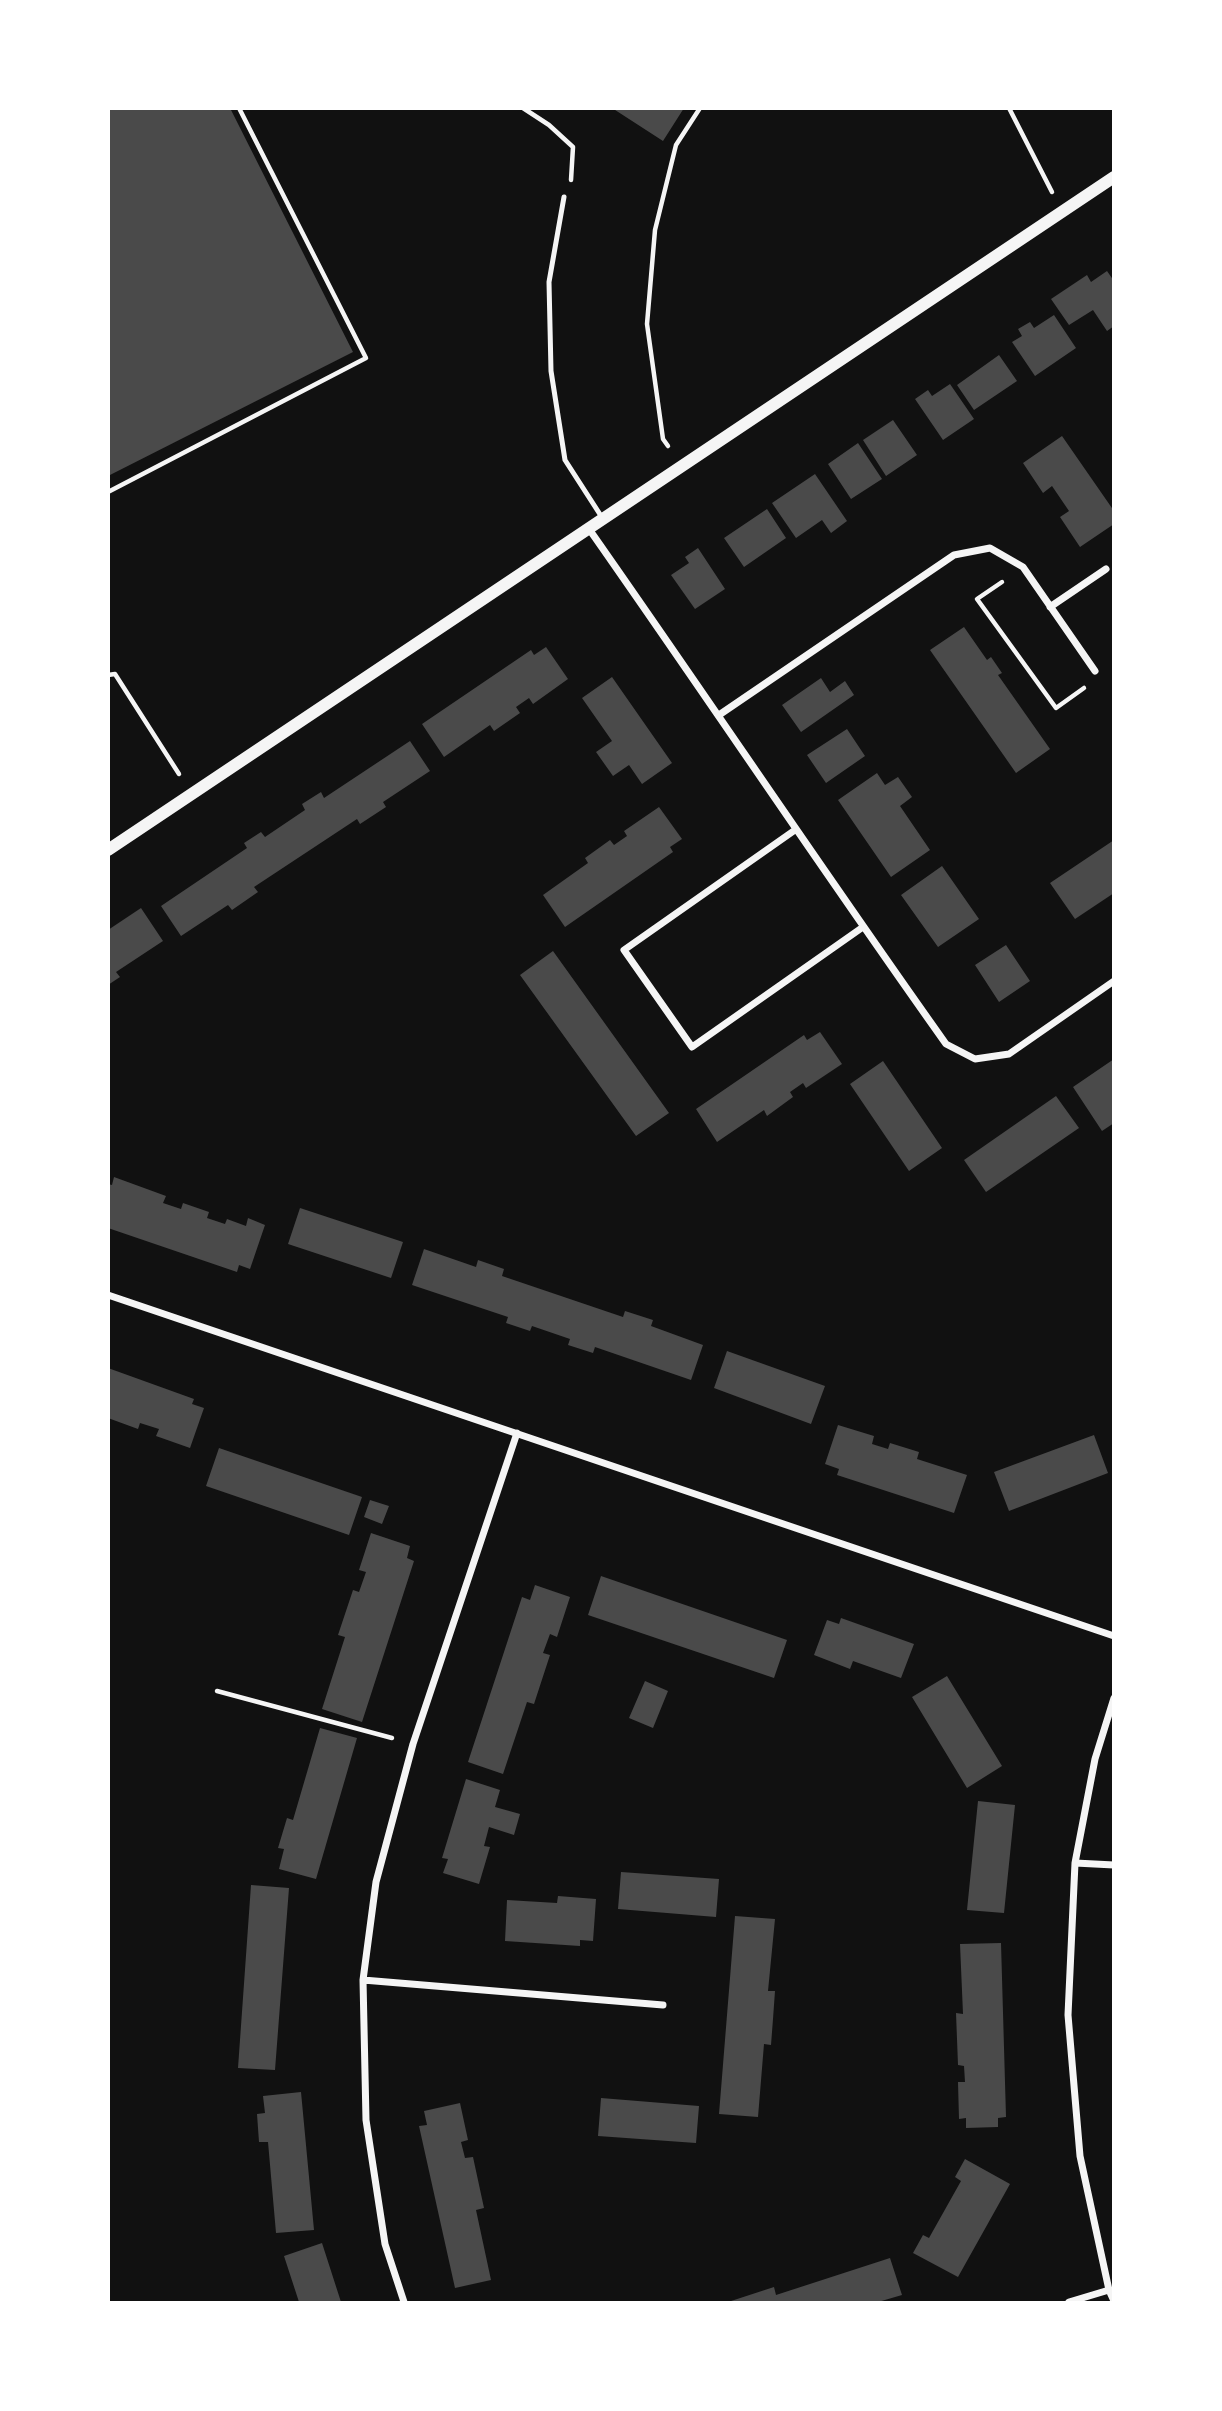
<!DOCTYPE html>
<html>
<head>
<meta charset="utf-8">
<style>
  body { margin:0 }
  #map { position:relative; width:1222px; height:2411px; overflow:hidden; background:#111; font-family:"Playfair Display",serif }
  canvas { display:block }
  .frame { position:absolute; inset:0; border:110px solid #fff; pointer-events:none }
</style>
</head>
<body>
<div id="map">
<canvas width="1222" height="2411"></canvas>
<div class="frame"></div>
</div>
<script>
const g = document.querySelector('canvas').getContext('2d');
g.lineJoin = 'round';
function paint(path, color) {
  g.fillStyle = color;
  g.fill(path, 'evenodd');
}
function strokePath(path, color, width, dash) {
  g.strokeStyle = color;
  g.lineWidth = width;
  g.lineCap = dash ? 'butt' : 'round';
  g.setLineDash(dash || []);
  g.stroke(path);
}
paint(new Path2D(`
  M108,108H230L353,352L108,476Z
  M612,108H684L663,141Z
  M1107,271L1114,281V326L1107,331L1093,310L1069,325L1051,299L1087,275L1091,282Z
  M1054,315L1076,348L1035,376L1012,342L1022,336L1018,329L1030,322L1034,328Z
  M999,355L1017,381L974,410L957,385Z
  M950,384L974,419L943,440L915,399L928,390L932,396Z
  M893,420L917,455L886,476L863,440Z
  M1062,436L1114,511V524L1080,547L1060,517L1069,511L1052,486L1043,493L1023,463Z
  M858,443L882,479L851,499L828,464Z
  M815,474L847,521L831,533L822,520L796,538L772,503Z
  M767,509L786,538L744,567L724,538Z
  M698,548L725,589L695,609L671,575L689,563L685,557Z
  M964,627L987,660L991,657L1002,673L998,675L1050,749L1016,773L930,650Z
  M546,647L568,679L533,704L529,698L516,707L520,713L494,731L490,725L444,757L422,724L531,650L534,655Z
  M612,677L672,763L642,784L629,765L613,776L596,752L612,741L582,698Z
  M821,678L830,692L845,681L854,695L801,732L782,705Z
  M847,729L865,756L826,783L807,755Z
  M410,741L430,771L383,802L386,807L360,824L357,819L254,887L258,892L232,910L228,905L181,936L161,906L247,848L244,843L261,832L265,837L305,810L302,804L321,792L324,798Z
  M877,773L885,785L898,777L912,797L900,806L930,850L891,877L838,800Z
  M659,807L682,839L670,847L673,852L565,927L543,895L588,863L585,858L610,840L614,845L627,836L624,831Z
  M1114,840V893L1075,919L1050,883Z
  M942,866L979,919L938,947L901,895Z
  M141,908L163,941L116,972L120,977L108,985V930Z
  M1006,945L1030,981L999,1002L975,965Z
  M553,951L669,1113L636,1136L520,975Z
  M820,1032L842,1064L806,1088L803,1083L790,1092L793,1097L767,1116L764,1110L717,1142L696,1109L804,1035L807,1040Z
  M1114,1059V1123L1102,1131L1073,1087Z
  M883,1061L942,1148L909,1171L850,1084Z
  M1056,1096L1079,1128L986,1192L964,1160Z
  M114,1177L166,1196L163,1203L181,1209L183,1203L209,1212L207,1218L225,1224L227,1219L246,1226L248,1218L265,1225L250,1269L239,1265L237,1272L108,1228V1184L112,1185Z
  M300,1208L403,1242L391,1278L288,1244Z
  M424,1249L476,1267L478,1260L504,1269L502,1276L623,1317L625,1311L653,1320L651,1326L703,1345L691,1380L595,1347L593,1353L568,1345L570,1339L532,1326L530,1331L506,1323L508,1317L412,1285Z
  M727,1351L825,1386L811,1424L714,1388Z
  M108,1368L194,1399L192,1404L204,1408L190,1448L156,1436L159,1429L140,1423L138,1429L108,1418Z
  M838,1425L874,1436L872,1444L888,1449L890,1443L919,1452L917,1459L967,1475L954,1513L837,1475L839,1469L825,1464Z
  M1094,1435L1108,1473L1009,1511L994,1472Z
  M219,1448L362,1497L349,1535L206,1486Z
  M370,1500L389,1506L382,1524L364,1517Z
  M371,1533L410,1546L407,1558L414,1561L362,1722L322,1709L345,1637L338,1635L353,1590L359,1592L366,1572L359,1570Z
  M601,1576L787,1640L774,1678L588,1615Z
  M535,1585L570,1597L557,1637L550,1634L543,1653L550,1655L534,1704L527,1702L503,1774L468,1762L522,1597L530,1600Z
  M841,1618L914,1644L901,1678L853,1661L850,1669L814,1655L827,1620L839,1624Z
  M947,1676L1002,1766L967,1788L912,1697Z
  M645,1681L668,1691L653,1728L629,1718Z
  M320,1728L357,1738L316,1879L279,1869L284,1849L278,1848L287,1818L293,1820Z
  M466,1779L500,1790L495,1807L520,1814L514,1835L489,1827L484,1846L490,1847L479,1884L443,1873L448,1859L442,1858Z
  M978,1801L1015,1805L1004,1913L967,1910Z
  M621,1872L719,1879L716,1917L618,1909Z
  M251,1885L289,1888L275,2070L238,2068Z
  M558,1896L596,1899L593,1941L580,1940V1946L505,1941L507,1900L557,1903Z
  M735,1916L775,1919L768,1991H775L773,2019L771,2045L764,2044L758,2117L719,2114Z
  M1001,1943L1006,2117L998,2118V2127L966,2128V2118L959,2119L958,2082H965L964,2066L958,2065L956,2013L963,2014L960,1944Z
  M301,2092L314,2230L276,2233L268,2142H259L257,2114L265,2113L263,2096Z
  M601,2098L699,2106L696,2143L598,2136Z
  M460,2103L468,2140L461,2142L465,2158L473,2157L484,2208L476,2210L491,2280L455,2288L419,2126L427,2125L424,2111Z
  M965,2159L1010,2184L958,2277L913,2253L923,2235L929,2238L961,2181L955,2177Z
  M322,2243L341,2302H299L284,2256Z
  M890,2258L902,2295L878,2302H728L774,2287L776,2295Z`), '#4a4a4a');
strokePath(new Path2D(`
  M523,108L549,125L573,147L571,180
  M1009,108L1052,192
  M668,446L663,439L647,324L655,230L676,145L700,108
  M108,492L366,358L239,108
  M1002,582L977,599L1056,708L1084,688
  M108,675L115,674L179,774
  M217,1691L392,1738`), '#f5f5f5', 4.5);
strokePath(new Path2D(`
  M564,197L549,282L551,371L565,460L603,519`), '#f5f5f5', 5);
strokePath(new Path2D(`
  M589,529C709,700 825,874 946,1044L975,1059L1009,1054L1114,981
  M1050,607L1106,569
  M719,715L954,555L990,548L1023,567L1095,671
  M795,830L624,950L692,1047L863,927
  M108,1295L1114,1636
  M1114,1698L1095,1759L1075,1863L1068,2015L1080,2156L1109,2290L1114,2301
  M1075,1863L1114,1865
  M363,1980L663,2005
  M404,2302L385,2244L366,2120L363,1980L376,1882L413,1744L517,1433
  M1069,2302L1109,2290`), '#f5f5f5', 7);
strokePath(new Path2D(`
  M108,850L1114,177`), '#f5f5f5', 12);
</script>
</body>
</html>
